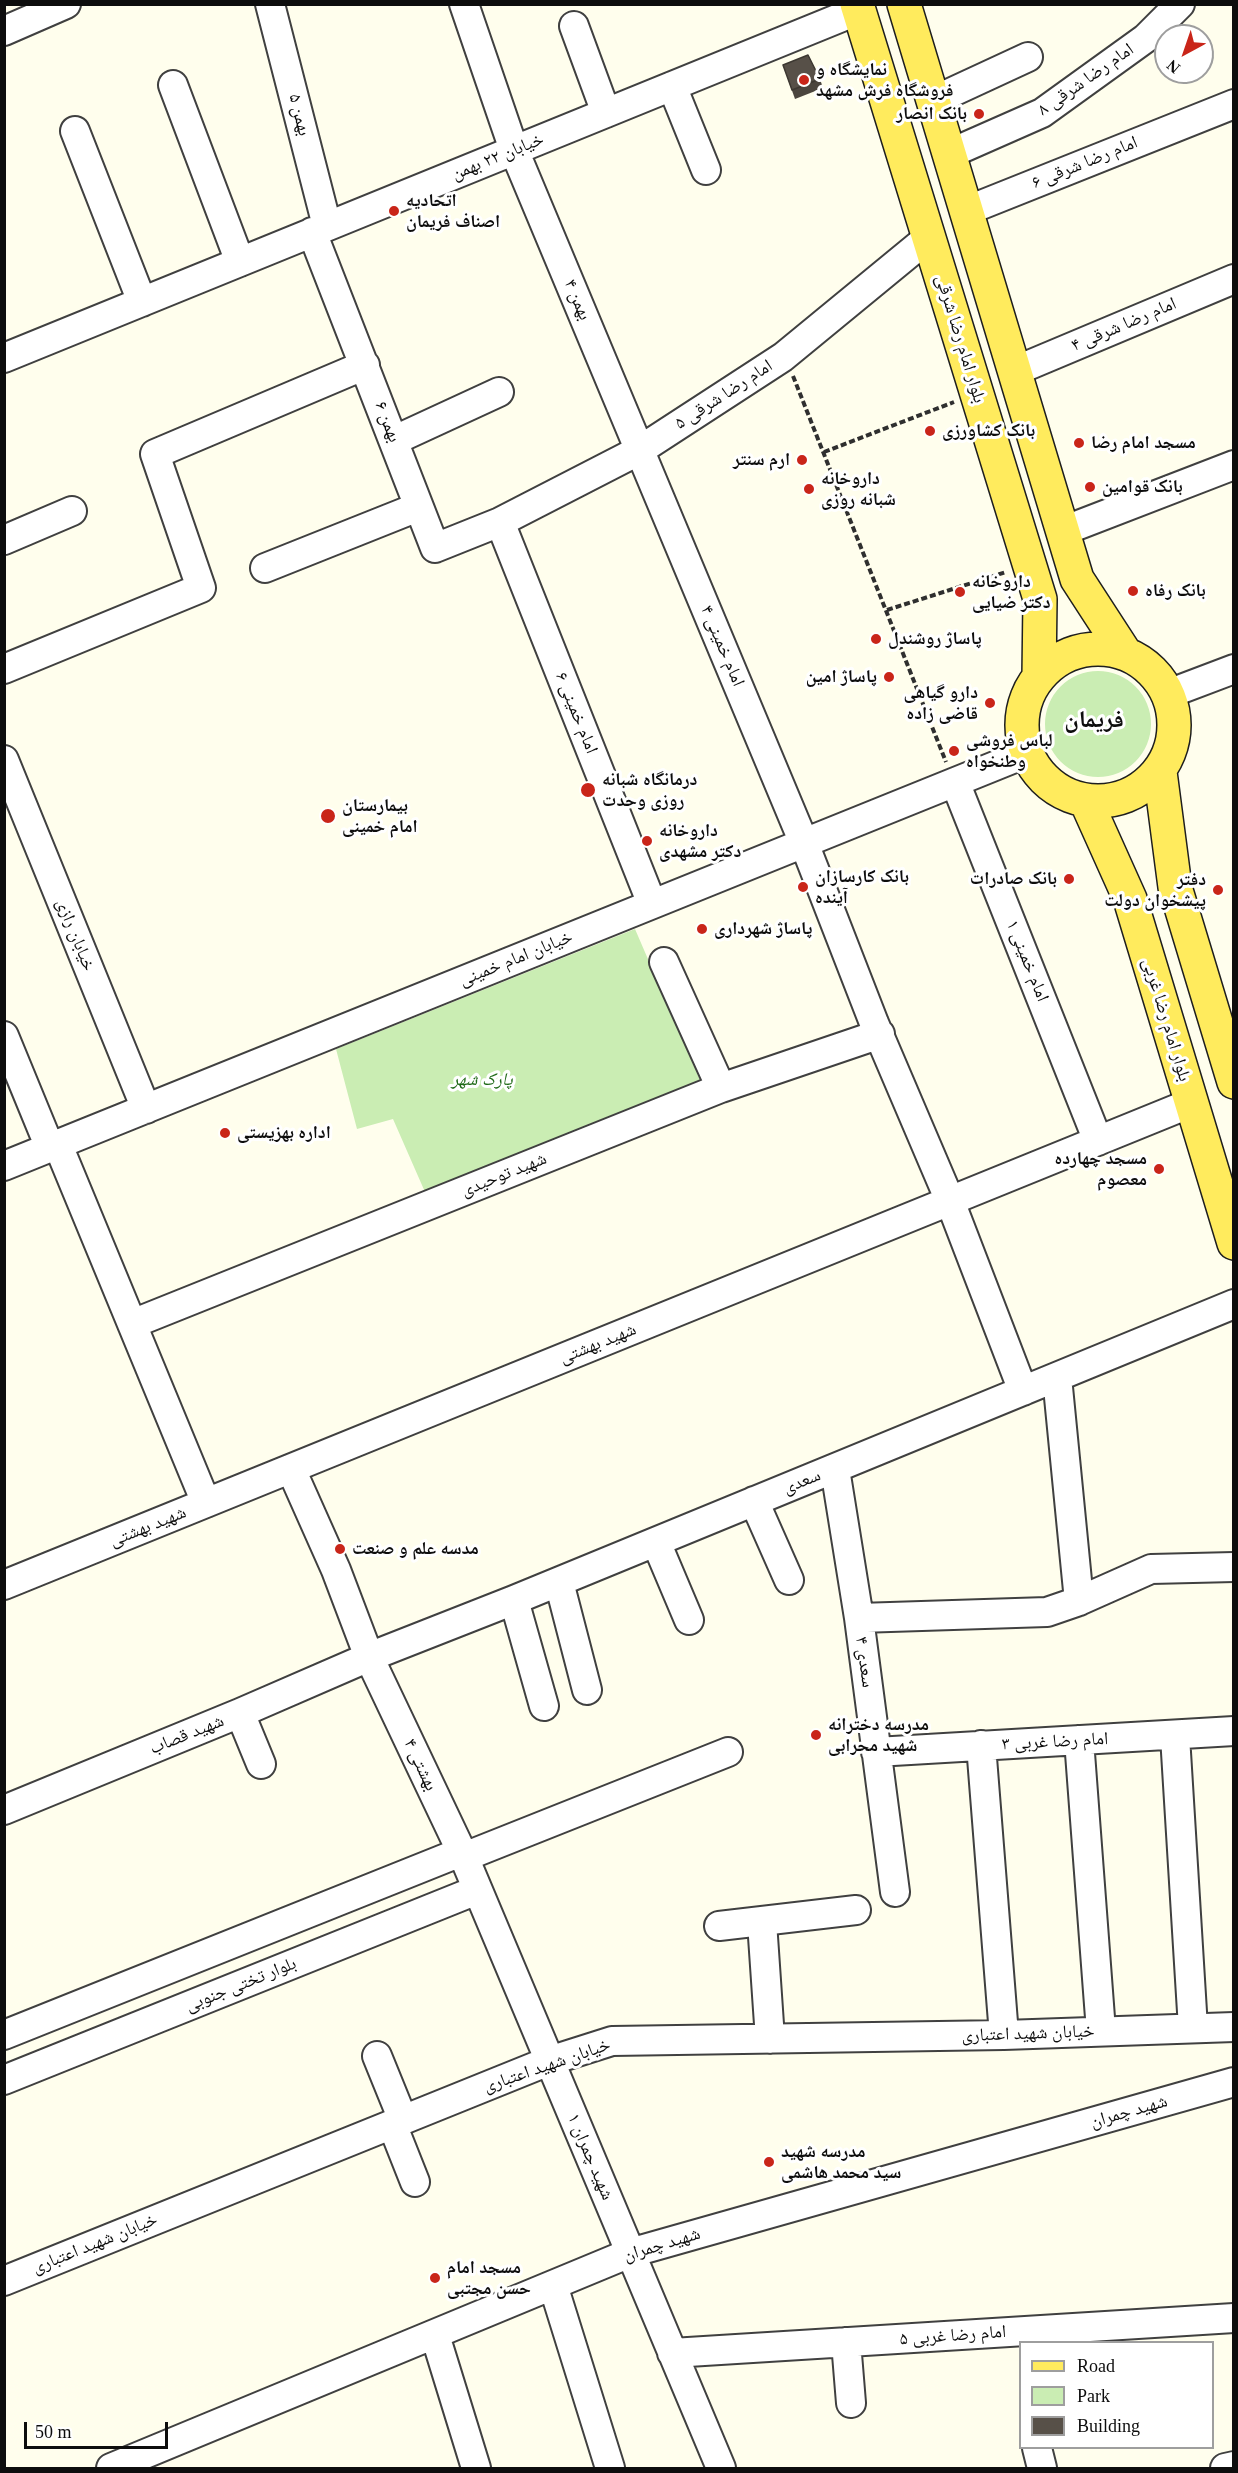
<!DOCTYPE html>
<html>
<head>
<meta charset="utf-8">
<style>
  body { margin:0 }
  #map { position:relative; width:1238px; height:2473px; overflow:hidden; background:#fffeed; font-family:"Times New Roman",serif }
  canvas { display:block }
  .frame { position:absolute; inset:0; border:6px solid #0d0d0d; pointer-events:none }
  .legend { position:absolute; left:1019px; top:2341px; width:195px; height:108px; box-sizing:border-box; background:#fff; border:2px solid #9e9e9e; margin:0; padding:8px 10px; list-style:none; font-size:18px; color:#0d0d0d }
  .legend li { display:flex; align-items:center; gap:12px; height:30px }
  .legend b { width:30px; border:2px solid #9e9e9e }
  .north { position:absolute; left:1154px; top:24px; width:60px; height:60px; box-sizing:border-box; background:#fff; border:2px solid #9e9e9e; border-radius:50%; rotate:220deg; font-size:16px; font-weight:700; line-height:24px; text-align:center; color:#0d0d0d }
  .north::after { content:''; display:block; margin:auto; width:21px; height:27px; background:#c92519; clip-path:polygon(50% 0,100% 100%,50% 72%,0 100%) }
  .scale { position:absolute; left:24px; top:2422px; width:144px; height:27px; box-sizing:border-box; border:3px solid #0d0d0d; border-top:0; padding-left:8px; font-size:18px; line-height:21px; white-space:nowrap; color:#0d0d0d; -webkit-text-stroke:4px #fff; paint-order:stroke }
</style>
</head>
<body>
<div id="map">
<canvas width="1238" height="2473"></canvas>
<div class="frame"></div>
<ul class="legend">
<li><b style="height:8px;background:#ffeb5d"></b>Road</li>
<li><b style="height:16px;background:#caedb3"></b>Park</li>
<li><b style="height:16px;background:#575048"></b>Building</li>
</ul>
<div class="north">N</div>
<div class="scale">50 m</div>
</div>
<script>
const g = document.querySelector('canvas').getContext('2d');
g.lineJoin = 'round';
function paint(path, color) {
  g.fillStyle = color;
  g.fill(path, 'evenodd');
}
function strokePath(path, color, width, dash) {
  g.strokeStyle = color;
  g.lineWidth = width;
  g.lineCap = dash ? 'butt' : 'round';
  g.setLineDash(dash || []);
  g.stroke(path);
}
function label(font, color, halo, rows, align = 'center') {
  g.font = font + ' "Times New Roman","Noto Naskh Arabic",serif';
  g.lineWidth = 6;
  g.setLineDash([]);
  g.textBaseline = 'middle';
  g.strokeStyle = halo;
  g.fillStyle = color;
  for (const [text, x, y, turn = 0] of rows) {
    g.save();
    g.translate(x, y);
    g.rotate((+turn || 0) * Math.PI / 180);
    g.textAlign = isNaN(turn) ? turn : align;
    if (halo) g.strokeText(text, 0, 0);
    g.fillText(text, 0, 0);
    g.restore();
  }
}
paint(new Path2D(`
  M1045 724a53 53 0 1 1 106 0a53 53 0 1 1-106 0Z
  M635,929L700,1080L425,1192L393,1119L357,1129L336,1049Z`), '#caedb3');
const minor = new Path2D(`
  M270,4L327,226
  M464,4L514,150L804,843L874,1023L950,1201L1023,1391
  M574,26L606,113
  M4,31L66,4
  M173,85L240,262
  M672,86L706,170
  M933,101L1028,57
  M75,131L142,302
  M949,154L1042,113L1146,38L1180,4
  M966,211L1234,104
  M312,232L435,548L500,522L640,450L783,357L929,237
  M4,358L859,10
  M1015,371L1234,279
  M395,440L499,392
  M500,522L652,904
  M1063,531L1234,465
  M4,540L72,511
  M265,568L418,507
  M4,669L201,588L155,454L365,365
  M1168,694L1234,669
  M4,760L146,1109
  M955,782L1098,1141
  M664,962L721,1088
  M4,1036L50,1148
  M58,1145L206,1503
  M4,1166L1027,753
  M132,1324L721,1088L880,1034
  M1057,1377L1079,1601
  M291,1469L336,1570L369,1657L464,1857L721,2468
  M835,1469L859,1618L895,1892
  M754,1501L789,1580
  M656,1542L689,1620
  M559,1582L587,1690
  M4,1585L1191,1103
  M514,1600L544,1706
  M859,1618L1047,1612L1079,1601L1151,1569L1234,1567
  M240,1713L261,1764
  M1175,1736L1193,2028
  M1079,1740L1101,2031
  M981,1745L1004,2035
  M876,1752L1234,1731
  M4,1810L240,1713L369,1657L514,1600L1234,1304
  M464,1857L728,1752
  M762,1922L770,2039
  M719,1926L856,1910
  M4,2035L461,1852
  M377,2056L403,2120
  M4,2080L477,1890
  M392,2124L415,2182
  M4,2281L549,2061L612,2041L1004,2035L1234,2027
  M553,2285L610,2468
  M435,2335L476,2468
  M846,2342L851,2403
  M672,2353L1234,2318
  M1037,2448L1042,2468
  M111,2468L630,2253L1234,2082
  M1225,2468L1234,2466`);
const major = new Path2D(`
  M857,4L1040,599L1039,677
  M904,4L1077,579L1125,653
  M1022 725a76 76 0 1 1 152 0a76 76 0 1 1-152 0Z
  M1160,772L1175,887L1234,1082
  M1086,801L1130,899L1234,1243`);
strokePath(minor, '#404040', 32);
strokePath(major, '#1e1e1e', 36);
strokePath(new Path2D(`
  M793,376L946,762
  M824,452L954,402
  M887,610L1006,572`), '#2f2f2f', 4, [6, 3]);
strokePath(minor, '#fff', 28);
strokePath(major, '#ffeb5d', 33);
paint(new Path2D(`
  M783,65L820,79L823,88L795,99Z`), '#4b453e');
const building = new Path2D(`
  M808,55L820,79L792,90L783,65Z`);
paint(building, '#575048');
strokePath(building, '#3d3832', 1.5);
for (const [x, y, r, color] of [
  [804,80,6,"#c92519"],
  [979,114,6,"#c92519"],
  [394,211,6,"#c92519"],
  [930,431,6,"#c92519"],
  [1079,443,6,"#c92519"],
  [802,460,6,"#c92519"],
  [1090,487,6,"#c92519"],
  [809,489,6,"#c92519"],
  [1133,591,6,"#c92519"],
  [960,592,6,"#c92519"],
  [876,639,6,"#c92519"],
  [889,677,6,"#c92519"],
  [990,703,6,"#c92519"],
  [954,751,6,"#c92519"],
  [588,790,8,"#c92519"],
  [328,816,8,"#c92519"],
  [647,841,6,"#c92519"],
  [1069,879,6,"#c92519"],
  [803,887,6,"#c92519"],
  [1218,890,6,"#c92519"],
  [702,929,6,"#c92519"],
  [225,1133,6,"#c92519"],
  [1159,1169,6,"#c92519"],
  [340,1549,6,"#c92519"],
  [816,1735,6,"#c92519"],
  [769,2162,6,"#c92519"],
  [435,2278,6,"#c92519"]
]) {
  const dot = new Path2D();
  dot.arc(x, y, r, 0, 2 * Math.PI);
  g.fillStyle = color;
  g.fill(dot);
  strokePath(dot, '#fff', 2);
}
label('bold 18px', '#0d0d0d', '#fff', [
  ["نمایشگاه و",816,70],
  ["فروشگاه فرش مشهد",816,91],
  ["بانک انصار",967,114,"right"],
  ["اتحادیه",406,201],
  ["اصناف فریمان",406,222],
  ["بانک کشاورزی",942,431],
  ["مسجد امام رضا",1091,443],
  ["ارم سنتر",790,460,"right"],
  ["داروخانه",821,479],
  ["شبانه روزی",821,500],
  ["بانک قوامین",1102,487],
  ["داروخانه",972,582],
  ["دکتر ضیایی",972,603],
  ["بانک رفاه",1145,591],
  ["پاساژ روشندل",888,639],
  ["پاساژ امین",877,677,"right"],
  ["دارو گیاهی",978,693,"right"],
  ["قاضی زاده",978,714,"right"],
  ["لباس فروشی",966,741],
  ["وطنخواه",966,762],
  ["درمانگاه شبانه",602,780],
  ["روزی وحدت",602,801],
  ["بیمارستان",342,806],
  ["امام خمینی",342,827],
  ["داروخانه",659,831],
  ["دکتر مشهدی",659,852],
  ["بانک کارسازان",815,877],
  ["آینده",815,898],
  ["بانک صادرات",1057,879,"right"],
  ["دفتر",1206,880,"right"],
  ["پیشخوان دولت",1206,901,"right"],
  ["پاساژ شهرداری",714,929],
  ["اداره بهزیستی",237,1133],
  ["مسجد چهارده",1147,1159,"right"],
  ["معصوم",1147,1180,"right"],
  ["مدسه علم و صنعت",352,1549],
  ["مدرسه دخترانه",828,1725],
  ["شهید محرابی",828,1746],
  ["مدرسه شهید",781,2152],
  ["سید محمد هاشمی",781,2173],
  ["مسجد امام",447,2268],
  ["حسن مجتبی",447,2289]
], 'left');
label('18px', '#0d0d0d', '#fff', [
  ["امام رضا شرقی ۸",1086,80,-35],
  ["بهمن ۵",299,115,76],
  ["خیابان ۲۲ بهمن",498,157,-22],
  ["امام رضا شرقی ۶",1085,163,-22],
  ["بهمن ۴",577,300,67],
  ["امام رضا شرقی ۴",1124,325,-23],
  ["بلوار امام رضا شرقی",960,339,73],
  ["امام رضا شرقی ۵",724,395,-33],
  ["بهمن ۶",387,422,69],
  ["امام خمینی ۴",722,646,67],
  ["امام خمینی ۶",576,713,68],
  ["خیابان رازی",75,935,68],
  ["خیابان امام خمینی",516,959,-22],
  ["امام خمینی ۱",1027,961,68],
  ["بلوار امام رضا غربی",1166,1020,73],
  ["شهید توحیدی",504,1175,-22],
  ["شهید بهشتی",598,1344,-22],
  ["سعدی",802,1482,-22],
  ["شهید بهشتی",148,1527,-22],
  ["سعدی ۴",864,1662,82],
  ["شهید قصاب",187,1735,-22],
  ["امام رضا غربی ۳",1055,1742,-3],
  ["بهشتی ۴",420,1765,65],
  ["بلوار تختی جنوبی",241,1985,-22],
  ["خیابان شهید اعتباری",1028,2034,-2],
  ["خیابان شهید اعتباری",547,2066,-19],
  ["شهید چمران",1129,2112,-16],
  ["شهید چمران ۱",590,2157,67],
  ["خیابان شهید اعتباری",95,2244,-22],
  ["شهید چمران",662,2245,-17],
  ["امام رضا غربی ۵",953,2336,-4]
]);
label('italic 18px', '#1f6a17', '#fff', [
  ["پارک شهر",482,1080]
]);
label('bold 24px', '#0d0d0d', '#fff', [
  ["فریمان",1094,721]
]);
</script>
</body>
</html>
